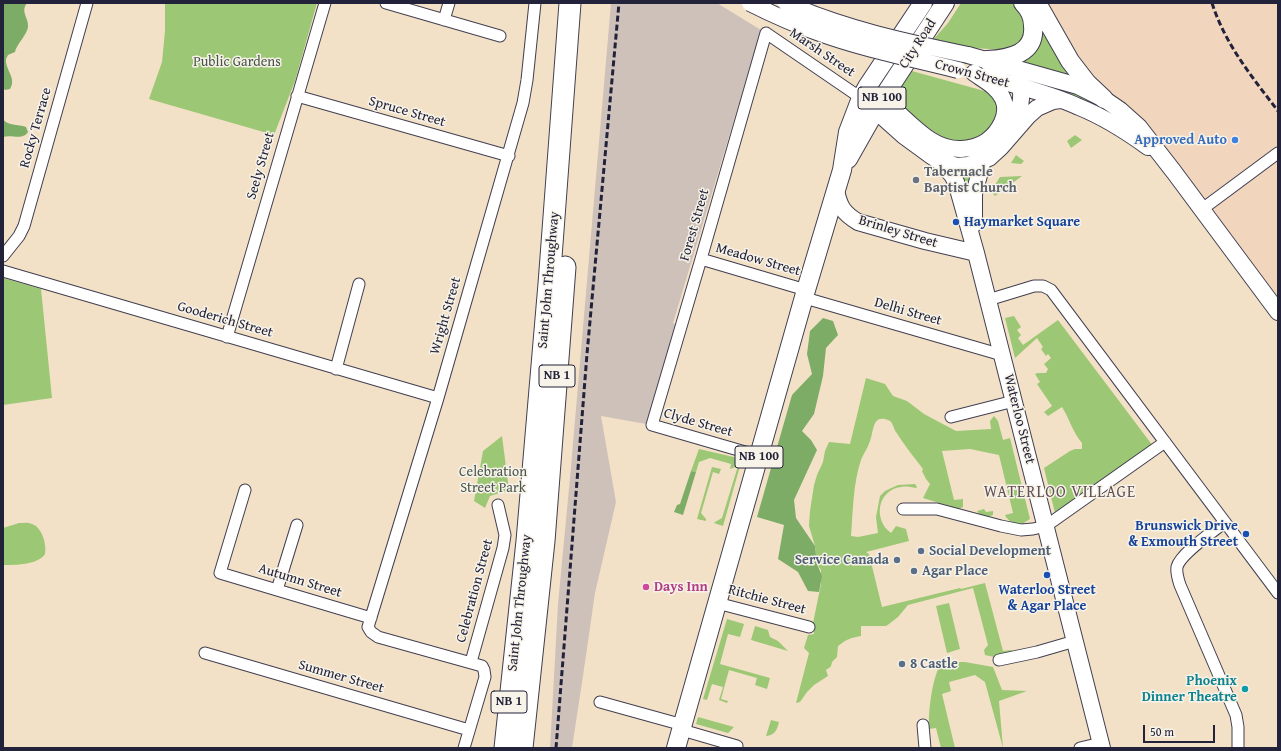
<!DOCTYPE html>
<html>
<head>
<meta charset="utf-8">
<style>
  body { margin:0 }
  #map { position:relative; width:1281px; height:751px; overflow:hidden; background:#f3e1c7; font-family:"Gentium Book Plus",serif }
  canvas { display:block }
  .frame { position:absolute; inset:0; border:4px solid #22223b; pointer-events:none }
  .scale { position:absolute; left:1143px; top:725px; width:72px; height:18px; box-sizing:border-box; border:2px solid #22223b; border-top:0; padding-left:5px; font-size:12px; line-height:14px; white-space:nowrap; color:#22223b; -webkit-text-stroke:3px #f7f3e8; paint-order:stroke }
</style>
</head>
<body>
<div id="map">
<canvas width="1281" height="751"></canvas>
<div class="frame"></div>
<div class="scale">50 m</div>
</div>
<script>
const g = document.querySelector('canvas').getContext('2d');
g.lineJoin = 'round';
function paint(path, color) {
  g.fillStyle = color;
  g.fill(path, 'evenodd');
}
function strokePath(path, color, width, dash) {
  g.strokeStyle = color;
  g.lineWidth = width;
  g.lineCap = dash ? 'butt' : 'round';
  g.setLineDash(dash || []);
  g.stroke(path);
}
function label(font, color, halo, rows, align = 'center') {
  g.font = font + ' "Gentium Book Plus",serif';
  g.lineWidth = 3;
  g.setLineDash([]);
  g.textBaseline = 'middle';
  g.strokeStyle = halo;
  g.fillStyle = color;
  for (const [text, x, y, turn = 0] of rows) {
    g.save();
    g.translate(x, y);
    g.rotate((+turn || 0) * Math.PI / 180);
    g.textAlign = isNaN(turn) ? turn : align;
    if (halo) g.strokeText(text, 0, 0);
    g.fillText(text, 0, 0);
    g.restore();
  }
}
paint(new Path2D(`
  M1037,3H1278V312L1198,205L1104,99Z`), '#f1d5bc');
paint(new Path2D(`
  M611,3H717L761,30L673,323L681,328L652,425L601,416L616,502L595,593L583,676L572,748H550L558,604L570,478Z`), '#cec1b9');
paint(new Path2D(`
  M165,3H317L295,81L274,135L149,99L162,62L165,31Z
  M961,3H1013L1025,20V40L1008,50L972,48L932,41L948,23Z
  M1040,25L1075,77L1019,62Z
  M912,71L988,92L998,102L996,121L981,137L963,142L952,141L937,134L912,115L903,105L900,97L901,87Z
  M1028,77L1085,96L1120,118L1027,82Z
  M1075,135L1082,140L1071,148L1067,141Z
  M1016,155L1024,161L1021,164L1011,163Z
  M954,171H975L972,209Z
  M1022,176L995,196L991,191L1000,177Z
  M3,278L41,289L52,398L3,405Z
  M1014,316L1021,327L1017,330L1021,335L1018,338L1023,345L1058,320L1153,446L1056,517L1044,468L1070,451L1075,449H1082V443C1073,433 1069,418 1062,407L1048,416L1044,412L1052,406L1037,384L1040,382L1035,374L1038,373H1046L1048,369L1044,364L1051,358L1048,354L1046,356L1041,349L1043,347L1037,338L1015,358L1005,318Z
  M866,378L885,384L893,396L907,401L924,414L956,431L991,429L990,421L994,416L998,421L1003,440L1010,438L1030,519L1022,524C1015,524 1008,522 1005,515L1013,513L999,455L970,449L942,451L954,500L963,499V507L959,509L923,498L930,484L926,479L922,471L923,469C914,457 904,445 896,432C893,428 893,421 888,420C872,414 874,431 870,441C868,448 863,454 861,460C853,483 853,512 851,536L858,537L878,533L876,517L880,496L885,491L898,485L915,484L917,487L916,488C911,487 906,486 901,487C877,490 873,520 891,533L896,526L906,529L909,541L866,552L869,554L882,607L960,588L961,589L985,583L1003,651L1012,650V653L994,657L985,655L984,650L988,645L973,588L908,605L898,617L889,624L886,626H861V636C850,638 847,639 838,646L837,657L832,662C831,668 830,667 826,670L828,676L814,685L807,692L800,702L796,703L809,653L804,648L808,635L814,634L813,623L821,584V570L817,564L815,546L809,526L810,511L814,485L817,475L823,462L825,451L829,442L850,444Z
  M502,436L509,490L490,496L485,508L474,501L483,451Z
  M699,449L742,459L723,526L714,523L715,522L722,518L738,466L730,469L731,464L710,458L699,462L696,472L691,471Z
  M712,467L721,469L719,474L713,472L701,513L706,519V521L697,519Z
  M984,509L986,512L993,511V515L988,517L979,514L977,511Z
  M19,523C23,523 28,522 32,524C42,527 47,545 45,554C38,565 15,565 3,565V528Z
  M949,603L960,649L947,653L936,606Z
  M727,619L744,624L740,637L728,634L720,664L770,678L767,689L755,685L757,678L729,670L721,699L728,701L727,703L719,700L723,687L712,684L707,700L703,699Z
  M755,626L768,630L770,637L778,641L788,651L751,640Z
  M947,662H965L993,667L1002,690L1027,691L999,701L1003,748L985,682L975,675L949,682L951,691L942,694L955,748H941L936,728L929,729C928,712 932,680 940,665Z
  M698,717L734,727L728,733L696,724Z
  M771,720L779,722C777,730 775,735 766,736Z`), '#9cc774');
paint(new Path2D(`
  M3,3H27C20,12 29,18 28,27C27,35 16,45 15,52L8,55L6,59C5,70 17,78 10,89L5,90L3,88Z
  M3,119C7,126 18,124 26,127L28,132C22,141 12,134 3,137Z
  M823,318L833,321L838,335L826,348L823,376L814,414L802,431L811,440L817,450L794,500L796,518L815,546L817,564L822,576L819,592L808,591L798,572L778,559L784,525L757,517L792,395L812,374L807,354L810,331Z
  M691,471L696,472L683,515L674,512L677,505L680,504Z`), '#7dac66');
const street = new Path2D(`
  M386,3L500,36
  M444,20L449,3
  M297,96L509,156
  M1201,210L1278,153
  M3,256L19,236L24,226L87,3
  M701,259L806,290
  M3,271L438,398
  M805,298L1002,355
  M988,300L1034,286H1043L1051,290L1278,593
  M227,337L325,3
  M336,369L359,284
  M951,417L1014,401
  M759,456L652,425L701,259L766,33L861,98
  M245,490L220,573L371,618
  M903,509H937L1001,526L1021,530L1033,529L1046,526L1165,442
  M1225,522C1214,531 1180,554 1177,567C1176,573 1178,579 1180,585L1236,715L1238,727V748
  M277,590L297,525
  M717,603L809,627
  M205,653L469,730
  M999,660L1037,652L1075,641
  M471,662L503,548L505,535L498,505
  M600,702L683,725
  M923,725L925,748
  M682,730L737,746
  M464,748L485,677L484,670L482,666L378,637L371,632L368,627L438,398L523,103L527,80L535,3
  M1080,748L1101,743`);
const secondary = new Path2D(`
  M968,55L1078,86L1104,99L1120,110L1139,127L1174,172L1278,312
  M985,76C1016,86 1049,93 1079,107C1104,117 1126,131 1148,147
  M870,98C873,99 879,98 882,99C887,102 892,108 896,111C915,128 934,150 961,149C969,149 980,146 987,141C999,132 1010,114 1003,99C998,87 984,80 974,73
  M867,103L904,136L930,155L939,161L957,166L968,165L989,158L1001,147L1028,116L1037,108L1053,101L1060,100
  M1012,130C1020,109 1024,99 1019,77
  M939,161L952,175L956,182L976,253L1102,748
  M836,190C839,206 843,213 858,222L925,241L976,253
  M974,224V194L983,160`);
const primary = new Path2D(`
  M1037,3L1070,61L1087,83L1104,99
  M987,60C1009,59 1036,54 1033,26C1033,17 1029,9 1023,3
  M848,159L882,99L945,3
  M676,748L806,290L842,170L848,132L861,98L867,87L923,3`);
const highway = new Path2D(`
  M505,748L527,541L549,284L570,3
  M522,748L544,541L565,267`);
strokePath(street, '#413f50', 13);
strokePath(secondary, '#413f50', 18);
strokePath(primary, '#413f50', 20);
strokePath(highway, '#413f50', 23);
strokePath(street, '#fff', 11);
strokePath(secondary, '#fff', 16);
strokePath(primary, '#fff', 18);
strokePath(highway, '#fff', 21);
strokePath(new Path2D(`
  M1212,3C1225,44 1252,77 1278,111
  M556,748L587,354L619,3`), '#22223b', 3, [6, 3]);
const secondaryBridge = new Path2D(`
  M750,3C772,14 794,24 817,32C863,49 911,58 958,70
  M786,3C844,29 906,42 968,55`);
strokePath(secondaryBridge, '#413f50', 18, []);
strokePath(secondaryBridge, '#fff', 16);
for (const [x, y, r, color] of [
  [1235,140,4,"#3f7fe0"],
  [916,180,4,"#6b7280"],
  [956,222,4,"#1a4fb4"],
  [1246,534,4,"#1a4fb4"],
  [921,551,4,"#5c6f8a"],
  [897,560,4,"#5c6f8a"],
  [914,571,4,"#5c6f8a"],
  [1047,575,4,"#1a4fb4"],
  [646,587,4,"#d1479c"],
  [902,664,4,"#5c6f8a"],
  [1245,689,4,"#0f9aa8"]
]) {
  const dot = new Path2D();
  dot.arc(x, y, r, 0, 2 * Math.PI);
  g.fillStyle = color;
  g.fill(dot);
  strokePath(dot, '#f7f3e8', 1.5);
}
for (const [x, y, w] of [
  [882,98,48],
  [557,376,36],
  [759,457,48],
  [509,702,36]
]) {
  const box = new Path2D();
  box.roundRect(x - w / 2, y - 11, w, 22, 3);
  g.fillStyle = '#f7f3e8';
  g.fill(box);
  strokePath(box, '#22223b', 1);
}
label('bold 13px', '#22223b', null, [
  ["NB 100",882,98],
  ["NB 1",557,376],
  ["NB 100",759,457],
  ["NB 1",509,702]
]);
label('14px', '#22223b', '#f7f3e8', [
  ["City Road",918,44,-57],
  ["Marsh Street",822,53,34],
  ["Crown Street",972,74,15],
  ["Spruce Street",407,112,16],
  ["Rocky Terrace",36,128,-74],
  ["Seely Street",261,166,-74],
  ["Forest Street",695,225,-74],
  ["Brinley Street",898,232,17],
  ["Meadow Street",758,260,16],
  ["Saint John Throughway",549,280,-85],
  ["Delhi Street",908,312,16],
  ["Wright Street",446,316,-74],
  ["Gooderich Street",225,320,16],
  ["Waterloo Street",1019,419,76],
  ["Clyde Street",698,423,16],
  ["Autumn Street",300,581,17],
  ["Celebration Street",475,591,-75],
  ["Ritchie Street",767,600,15],
  ["Saint John Throughway",520,603,-84],
  ["Summer Street",341,677,16]
]);
label('14px', '#47544c', '#f7f3e8', [
  ["Public Gardens",237,62],
  ["Celebration",493,472],
  ["Street Park",493,488]
]);
label('bold 14px', '#366cbe', '#f7f3e8', [
  ["Approved Auto",1227,140]
], 'right');
label('bold 14px', '#5b616d', '#f7f3e8', [
  ["Tabernacle",924,172],
  ["Baptist Church",924,188]
], 'left');
label('bold 14px', '#164399', '#f7f3e8', [
  ["Haymarket Square",964,222],
  ["Brunswick Drive",1238,526,"right"],
  ["& Exmouth Street",1238,542,"right"],
  ["Waterloo Street",1047,590,"center"],
  ["& Agar Place",1047,606,"center"]
], 'left');
label('bold 14px', '#4e5e75', '#f7f3e8', [
  ["Social Development",929,551],
  ["Service Canada",889,560,"right"],
  ["Agar Place",922,571],
  ["8 Castle",910,664]
], 'left');
label('bold 14px', '#b23c85', '#f7f3e8', [
  ["Days Inn",654,587]
], 'left');
label('bold 14px', '#0d838f', '#f7f3e8', [
  ["Phoenix",1237,681],
  ["Dinner Theatre",1237,697]
], 'right');
g.letterSpacing = '1px';
label('16px', '#645057', '#f7f3e8', [
  ["WATERLOO VILLAGE",1060,493]
]);
g.letterSpacing = '0px';
</script>
</body>
</html>
